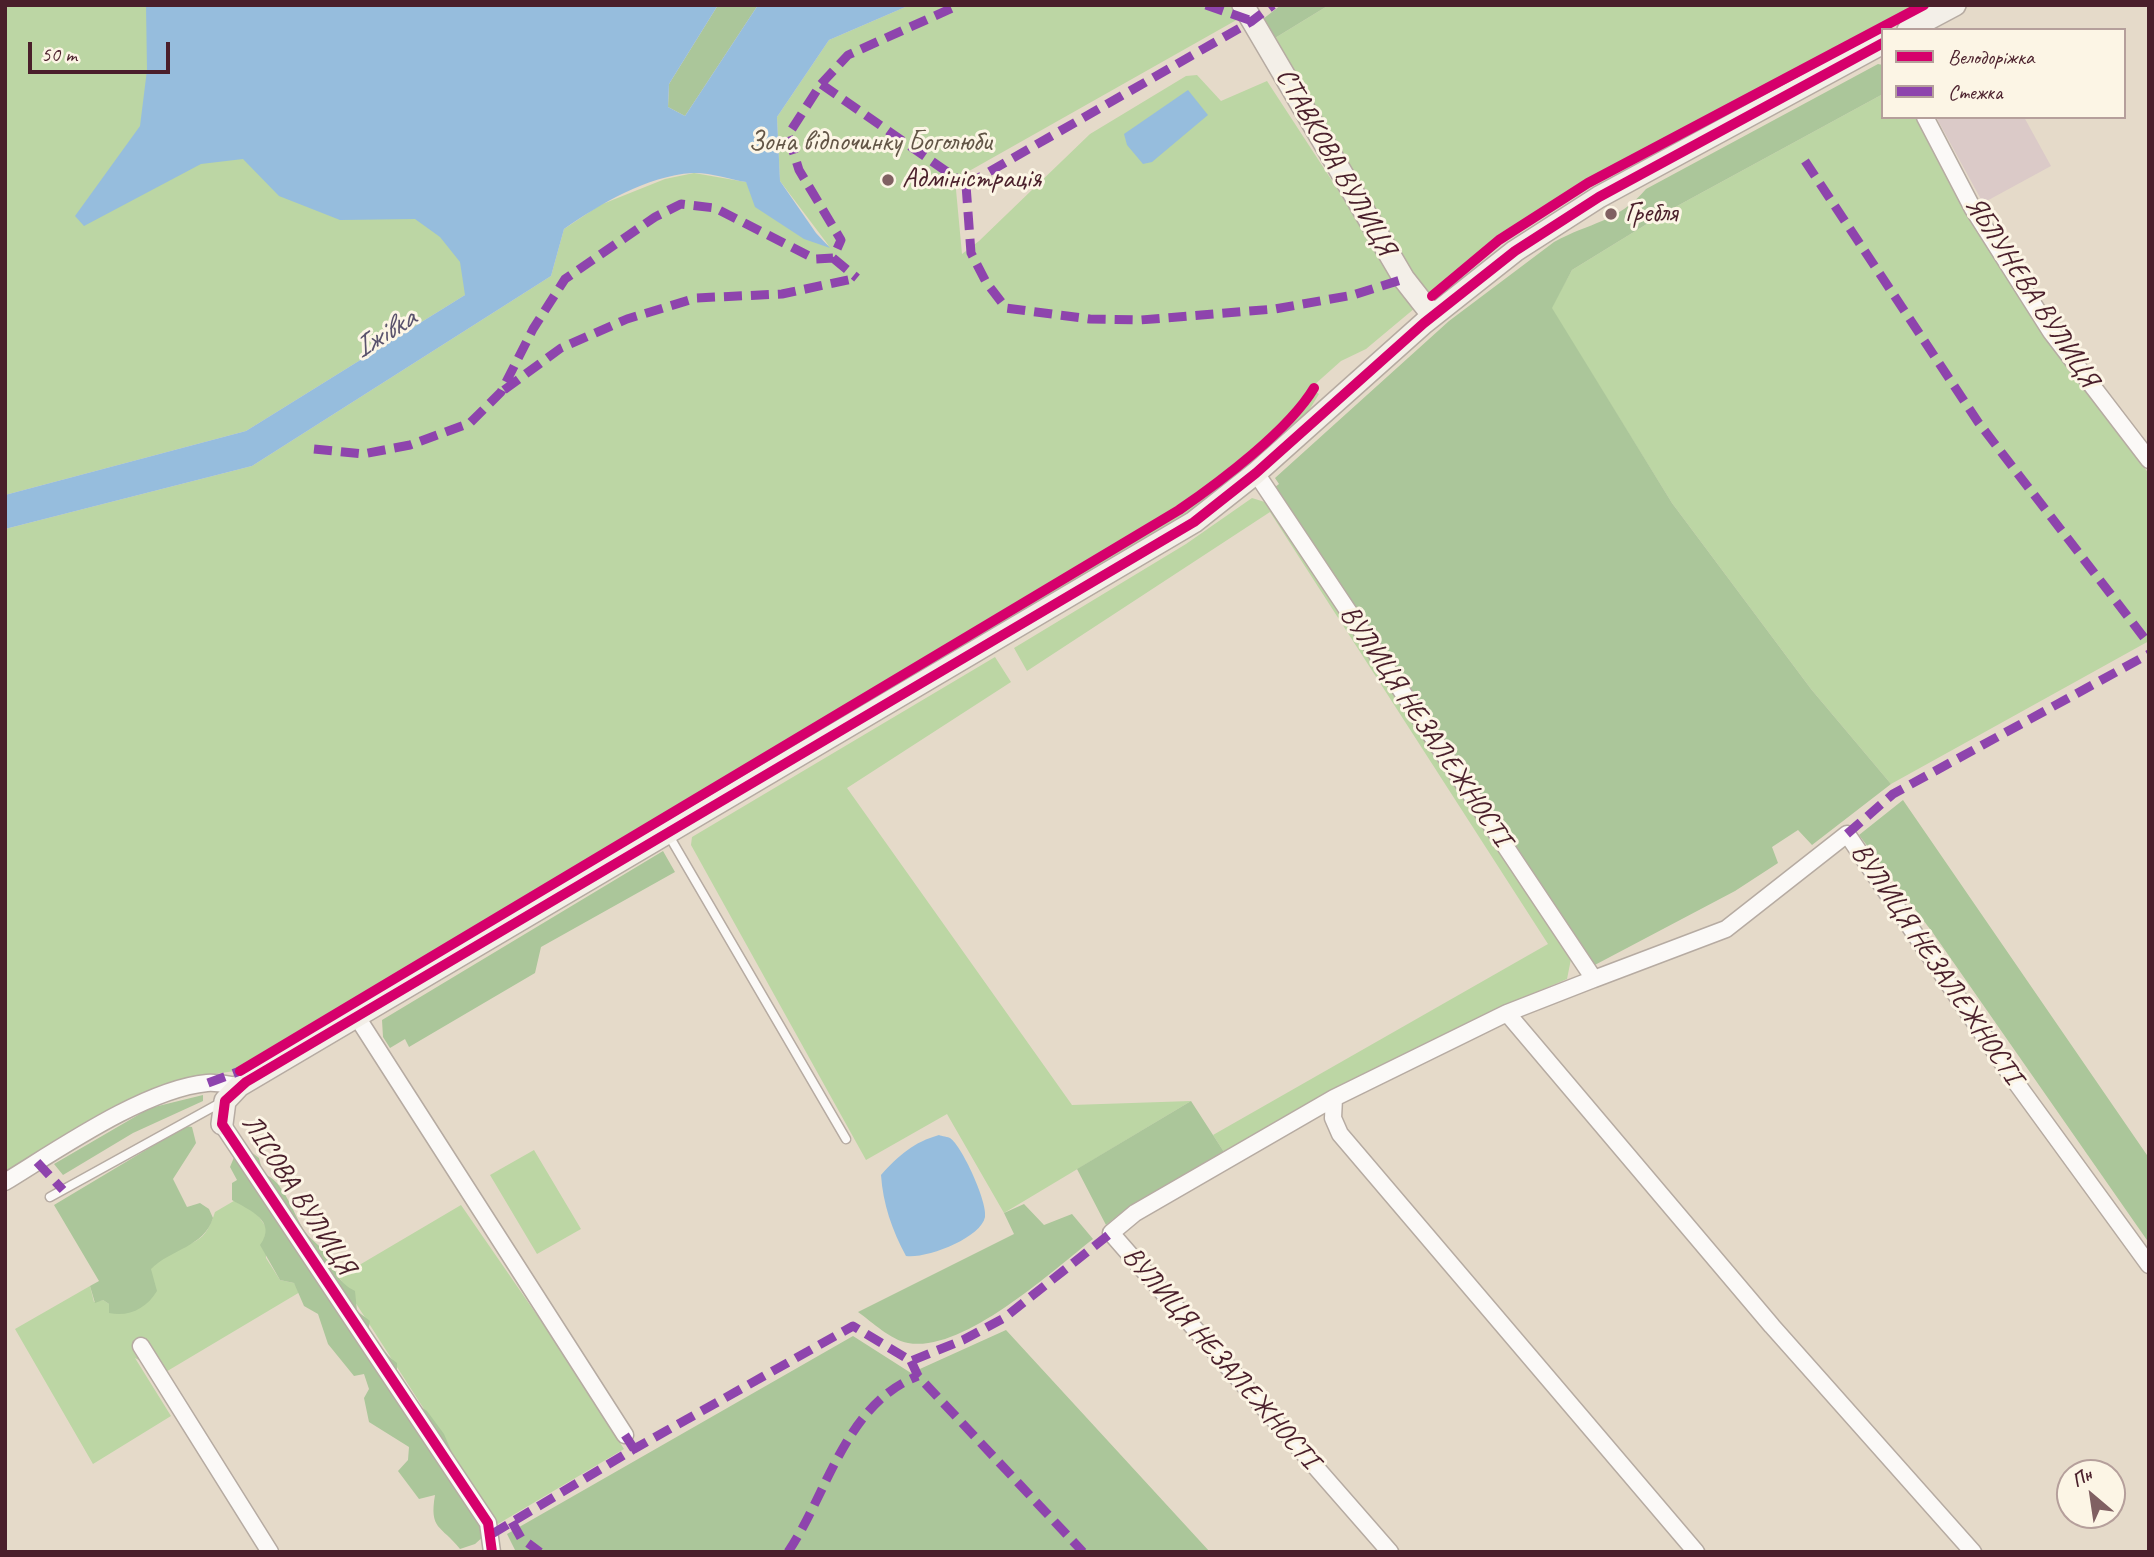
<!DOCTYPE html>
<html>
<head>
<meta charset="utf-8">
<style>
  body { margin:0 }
  #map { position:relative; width:2154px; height:1557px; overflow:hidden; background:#e5dac9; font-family:Caveat,sans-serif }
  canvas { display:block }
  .frame { position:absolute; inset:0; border:7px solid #4a1f2b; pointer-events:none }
  .legend { position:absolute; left:1881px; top:28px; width:245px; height:91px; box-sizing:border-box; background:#fcf5e5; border:2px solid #b59f9b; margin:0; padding:9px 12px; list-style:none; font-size:21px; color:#4a1f2b }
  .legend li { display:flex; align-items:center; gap:14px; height:35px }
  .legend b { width:35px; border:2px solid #b59f9b }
  .north { position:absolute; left:2056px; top:1459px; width:70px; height:70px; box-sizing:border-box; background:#fcf5e5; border:2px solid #b59f9b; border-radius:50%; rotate:331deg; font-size:19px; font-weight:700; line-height:28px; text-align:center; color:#4a1f2b }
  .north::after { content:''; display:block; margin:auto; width:24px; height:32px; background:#806062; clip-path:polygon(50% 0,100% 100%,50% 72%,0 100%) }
  .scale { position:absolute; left:28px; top:42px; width:142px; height:32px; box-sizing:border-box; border:4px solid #4a1f2b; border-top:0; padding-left:9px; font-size:21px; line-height:24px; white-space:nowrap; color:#4a1f2b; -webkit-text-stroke:5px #fcf5e5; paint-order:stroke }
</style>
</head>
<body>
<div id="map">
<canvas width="2154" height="1557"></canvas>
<div class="frame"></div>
<ul class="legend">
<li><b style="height:9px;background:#d6006c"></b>Велодоріжка</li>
<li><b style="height:9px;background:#8e44ad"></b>Стежка</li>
</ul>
<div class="north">Пн</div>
<div class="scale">50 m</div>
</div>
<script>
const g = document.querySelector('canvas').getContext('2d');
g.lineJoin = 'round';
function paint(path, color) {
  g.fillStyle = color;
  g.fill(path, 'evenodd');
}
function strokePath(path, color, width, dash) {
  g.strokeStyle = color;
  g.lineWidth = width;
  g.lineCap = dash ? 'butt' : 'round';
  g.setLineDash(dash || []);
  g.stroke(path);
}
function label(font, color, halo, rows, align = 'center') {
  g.font = font + ' Caveat,sans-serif';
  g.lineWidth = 6;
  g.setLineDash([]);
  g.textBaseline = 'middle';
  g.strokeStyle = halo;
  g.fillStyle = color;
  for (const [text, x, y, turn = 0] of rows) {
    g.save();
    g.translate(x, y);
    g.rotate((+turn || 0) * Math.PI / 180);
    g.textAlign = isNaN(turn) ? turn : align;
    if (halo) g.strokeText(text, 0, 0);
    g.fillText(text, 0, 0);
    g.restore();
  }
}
paint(new Path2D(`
  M1936,117H2024L2051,166L1983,203Z`), '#dbcac8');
paint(new Path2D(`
  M5,5H306L500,229L465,295L246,431L5,495Z
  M910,5H1233L1240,18L955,179L962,254L979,241L1090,134L1186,76L1197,75L1221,101L1267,81L1415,308L1366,349L1341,361L1313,386L1298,409L1203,490L1160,519L235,1071L207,1075L5,1173V529L252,466L551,276L564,229L600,205L665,179L694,173L746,182L829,246L780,181L777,117L829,40Z
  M1329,5H1918L1587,180L1500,237L1429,294L1409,273L1275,38Z
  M1883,94V117H1918L2048,334L2149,474V641L1891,784L1811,689L1672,503L1551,308L1572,270L1668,211Z
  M1315,391L1319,394L1305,417L1201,506L253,1067L252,1065L1176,515C1221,485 1287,435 1315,391Z
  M1252,498L1271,504L1571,959L1567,979C1449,1028 1335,1087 1224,1152L1213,1135L1548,944L1270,512L1027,671L1014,648L1186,544Z
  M995,657L1011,682L847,788L1072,1105L1191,1101L1004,1213L947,1114L866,1160L691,845L692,837Z
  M534,1150L581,1229L537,1254L490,1175Z
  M244,1195L266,1227V1258L280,1280L294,1283L300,1292L164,1373L135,1358L171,1416L93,1464L15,1329L90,1286L94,1302L103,1300L109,1304C128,1289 145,1271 164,1257C188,1238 203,1251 215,1212Z
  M461,1205L577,1373L624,1449L498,1524L339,1277Z`), '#bcd6a4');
paint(new Path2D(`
  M718,5H758L685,116L668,107L669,84Z
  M1281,5H1329L1275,38L1263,19Z
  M1878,64L1883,65V94L1668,211L1572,270L1552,308L1672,503L1811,689L1891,784L1812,845L1798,830L1772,847L1778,863L1735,891L1591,967L1275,487L1279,484L1275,478L1449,321L1554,242C1590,222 1617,223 1646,189Z
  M1903,800L2149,1158V1243L1933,933L1859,835Z
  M663,851L675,872L541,947L535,973L409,1047L405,1039L390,1048L383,1037L382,1020Z
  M203,1095V1101L133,1133L63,1175L54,1164L150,1108Z
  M1191,1101L1224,1152L1130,1206L1106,1225L1077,1169Z
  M186,1126L192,1127L196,1143L173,1179L187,1207L200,1203L209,1209L213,1218C204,1247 171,1249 151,1269L157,1291C146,1309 129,1317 109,1313V1304L103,1300L95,1303L90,1286L99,1281L54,1205Z
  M246,1148L259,1158L263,1174C284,1179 294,1217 306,1233C313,1242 324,1248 329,1258C337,1274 338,1282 355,1291L357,1311L370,1321L368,1332C380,1342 384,1354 397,1363V1374L413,1401L427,1411L444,1434L462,1476L480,1494L485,1535L475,1544L460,1549C441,1525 429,1530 435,1495L419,1499L398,1471L408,1460L409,1447L369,1422L364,1398L369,1389L364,1374L354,1376L328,1344L318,1314L304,1306L294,1283L280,1280L260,1245C278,1221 249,1210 232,1200V1183L237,1180L230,1167L235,1155Z
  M1024,1204L1044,1225L1072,1214L1093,1239C1051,1272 963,1353 908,1343C891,1340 872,1322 858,1312L1014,1234L1004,1213Z
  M1006,1330L1210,1552H516L507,1534L853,1336L911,1373Z`), '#abc69a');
paint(new Path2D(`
  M146,5H718L669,84L668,107L685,116L758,5H910L829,40L777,117L780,181L816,233L830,248L804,239L755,207L746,182C729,179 709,172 692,173C647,176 600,204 564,229L551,276L252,466L5,529V495L246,431L465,295L460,262L440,237L415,219L340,220L279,196L243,159L201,164L84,226L75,216L140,126L147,70Z
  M1188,90L1208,115L1152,162L1143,164L1127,145L1124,134Z
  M939,1135C941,1136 949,1137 950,1138C962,1146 988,1203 985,1217C981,1238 926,1259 906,1256C892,1230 883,1204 881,1175C899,1155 914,1142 939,1135Z`), '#96bddd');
const lane = new Path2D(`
  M668,834L846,1139
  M50,1197L222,1102`);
const street = new Path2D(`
  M1925,117L1973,209L2051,332L2149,460
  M1256,473L1594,979L1726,929L1847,834L2012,1077L2149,1265
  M1507,1013L1772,1326L1973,1552
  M357,1017L625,1435
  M1334,1098L1333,1118L1340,1134L1696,1552
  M222,1124L488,1523L492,1552
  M5,1182C59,1149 145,1089 207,1083C217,1082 229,1085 239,1086
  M141,1346L270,1552
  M1390,1552L1111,1233L1135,1213L1334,1098L1507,1013L1594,979`);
const secondary = new Path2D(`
  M1243,5L1404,279L1433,316
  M1908,30L1955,5
  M222,1124L225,1101L239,1086L1194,522L1256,473L1424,323L1515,251L1599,197L1883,43`);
strokePath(lane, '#b6aba2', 11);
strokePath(street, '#b6aba2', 19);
strokePath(secondary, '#b6aba2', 24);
strokePath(lane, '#fbf9f7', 8);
strokePath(street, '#fbf9f7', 16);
strokePath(secondary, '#f3efe8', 21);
strokePath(new Path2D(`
  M1206,5L1252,21
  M821,84L848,55L959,5
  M1805,161L1978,422L2149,644
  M966,185L971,253L986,282L1006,308L1090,319L1140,320L1275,309L1353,295L1404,279
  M966,185L1252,21L1273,5
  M833,258L857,278
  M504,390L561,348L627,319L696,298L782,294L857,278
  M314,449L363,454L410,445L470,423L501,392L533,329L565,279L655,217L681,204L715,208L815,259L833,258L841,240L799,170L788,135L821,84L966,185
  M1847,834L1893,794L2149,654
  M208,1083L240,1071
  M37,1162L63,1190
  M911,1361L918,1376L1083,1552
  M625,1435L634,1449
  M512,1522L521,1538L540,1552
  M492,1534L634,1449L853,1326L911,1361L963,1340L1004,1318L1111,1233
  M788,1552C828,1493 845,1404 918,1376`), '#8e44ad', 9, [18, 9]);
strokePath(new Path2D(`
  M1432,296L1499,240L1588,183L1924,5
  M240,1071L1179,510C1220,482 1289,430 1314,388
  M492,1552L488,1523L222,1124L225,1101L246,1082L1194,522L1256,473L1424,323L1515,251L1599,197L1883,43`), '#d6006c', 10);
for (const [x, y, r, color] of [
  [888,180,7,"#806062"],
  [1611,214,7,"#806062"]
]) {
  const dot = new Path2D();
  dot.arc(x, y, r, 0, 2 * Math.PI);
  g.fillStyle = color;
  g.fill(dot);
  strokePath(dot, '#fcf5e5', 2.5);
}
label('28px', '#625546', '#fcf5e5', [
  ["Зона відпочинку Боголюби",870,143]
]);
label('28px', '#4a1f2b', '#fcf5e5', [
  ["СТАВКОВА ВУЛИЦЯ",1335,162,60],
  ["ЯБЛУНЕВА ВУЛИЦЯ",2031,292,57],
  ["ВУЛИЦЯ НЕЗАЛЕЖНОСТІ",1425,726,56],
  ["ВУЛИЦЯ НЕЗАЛЕЖНОСТІ",1936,964,56],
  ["ЛІСОВА ВУЛИЦЯ",298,1195,57],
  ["ВУЛИЦЯ НЕЗАЛЕЖНОСТІ",1220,1358,49]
]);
label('28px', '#4a1f2b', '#fcf5e5', [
  ["Адміністрація",902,180],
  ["Гребля",1625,214]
], 'left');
label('italic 30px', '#59526c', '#fcf5e5', [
  ["Іжівка",385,334,-32]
]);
</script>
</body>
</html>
